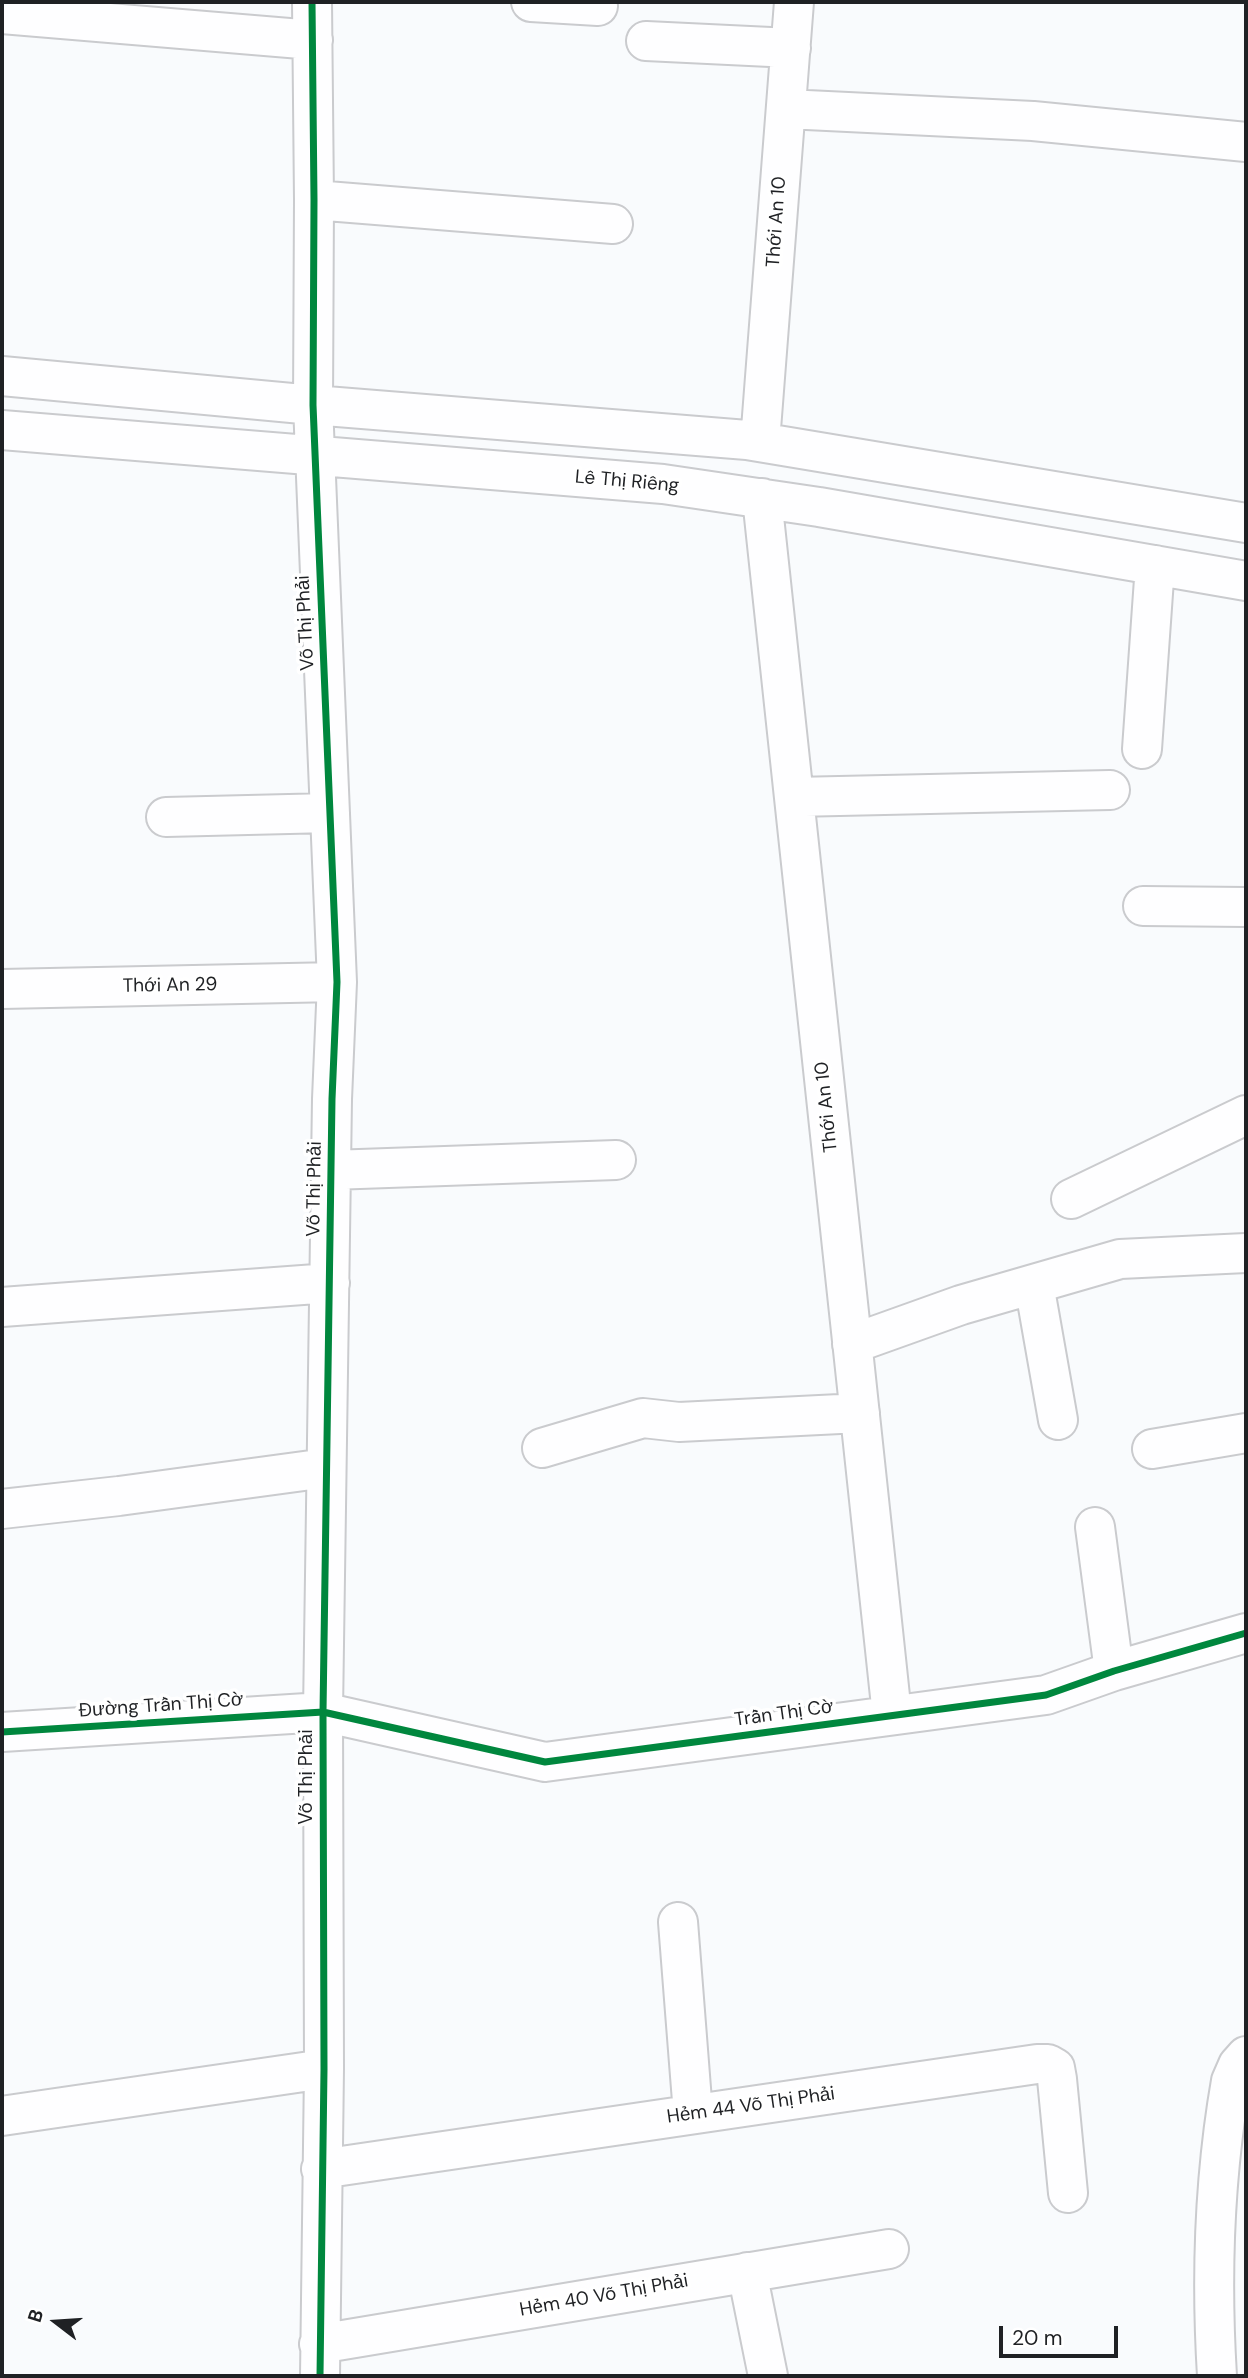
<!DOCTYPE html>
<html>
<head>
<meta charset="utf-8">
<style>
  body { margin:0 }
  #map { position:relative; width:1248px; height:2378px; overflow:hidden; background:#f9fbfd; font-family:"DM Sans",sans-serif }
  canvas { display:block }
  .frame { position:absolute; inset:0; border:4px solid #1f2124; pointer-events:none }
  .north { position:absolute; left:21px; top:2287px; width:70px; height:70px; -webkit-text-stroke:5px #fff; paint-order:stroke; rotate:287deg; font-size:19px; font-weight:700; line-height:28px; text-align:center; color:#1f2124 }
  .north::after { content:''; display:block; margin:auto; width:24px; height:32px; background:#1f2124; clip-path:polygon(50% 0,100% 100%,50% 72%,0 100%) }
  .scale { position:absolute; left:999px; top:2326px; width:119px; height:32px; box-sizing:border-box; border:4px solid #1f2124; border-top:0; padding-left:9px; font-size:21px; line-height:24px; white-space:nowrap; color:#1f2124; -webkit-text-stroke:5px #fff; paint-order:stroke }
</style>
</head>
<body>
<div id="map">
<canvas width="1248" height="2378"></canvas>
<div class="frame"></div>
<div class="north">B</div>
<div class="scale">20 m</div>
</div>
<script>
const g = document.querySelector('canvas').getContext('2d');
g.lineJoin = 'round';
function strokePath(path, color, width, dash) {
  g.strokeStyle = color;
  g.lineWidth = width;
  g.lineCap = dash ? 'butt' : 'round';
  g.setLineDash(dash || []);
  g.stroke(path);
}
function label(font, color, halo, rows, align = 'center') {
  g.font = font + ' "DM Sans",sans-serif';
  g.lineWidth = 7;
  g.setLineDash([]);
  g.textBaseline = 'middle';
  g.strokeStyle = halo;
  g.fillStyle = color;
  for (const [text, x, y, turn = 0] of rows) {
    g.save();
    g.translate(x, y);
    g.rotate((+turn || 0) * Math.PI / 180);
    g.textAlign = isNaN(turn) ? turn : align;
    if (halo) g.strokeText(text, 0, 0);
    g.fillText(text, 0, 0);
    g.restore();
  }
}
const minor = new Path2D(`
  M312,2L314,200L313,405L337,982L332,1099L323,1712L324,2069L320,2376
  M531,2L598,6
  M2,14L313,40
  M646,41L791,48
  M786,109L1033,121L1246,142
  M314,200L613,224
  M2,376L313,405L747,440L1246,523
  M2,430L663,484L819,507L1246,581
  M760,442L794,2
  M762,498L892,1715
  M1142,749L1155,565
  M794,797L1110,790
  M166,817L330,813
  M1143,906L1246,907
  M2,989L337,982
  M331,1170L616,1160
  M1071,1199L1246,1115
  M1034,1284L1058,1420
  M2,1307L330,1283
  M852,1344L961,1305L1120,1259L1246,1253
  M542,1448L643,1418L679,1422L860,1413
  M1152,1449L1246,1433
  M2,1509L119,1496L326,1468
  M1095,1527L1114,1671
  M2,1732L323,1712L545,1762L1046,1695L1114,1671L1246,1633
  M678,1922L693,2114
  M2,2116L324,2069
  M321,2169L1037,2064H1048L1055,2068L1057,2079L1068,2193
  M747,2272L768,2376
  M319,2344L889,2249
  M1217,2376C1211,2278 1214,2178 1231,2081L1238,2065L1246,2056`);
strokePath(minor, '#cacbce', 42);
strokePath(minor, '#fefeff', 38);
strokePath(new Path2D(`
  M312,2L314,200L313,405L337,982L332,1099L323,1712L324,2069L320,2376
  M2,1732L323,1712L545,1762L1046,1695L1114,1671L1246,1633`), '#00873e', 7);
label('19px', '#1f2124', '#fff', [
  ["Thới An 10",777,222,-86],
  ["Lê Thị Riêng",627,482,5],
  ["Võ Thị Phải",306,623,-93],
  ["Thới An 29",170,986,-1],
  ["Thới An 10",827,1107,-96],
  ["Võ Thị Phải",315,1189,-89],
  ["Đường Trần Thị Cờ",161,1706,-4],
  ["Trần Thị Cờ",784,1714,-8],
  ["Võ Thị Phải",307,1777,-90],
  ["Hẻm 44 Võ Thị Phải",751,2106,-8],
  ["Hẻm 40 Võ Thị Phải",604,2296,-10]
]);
</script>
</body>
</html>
